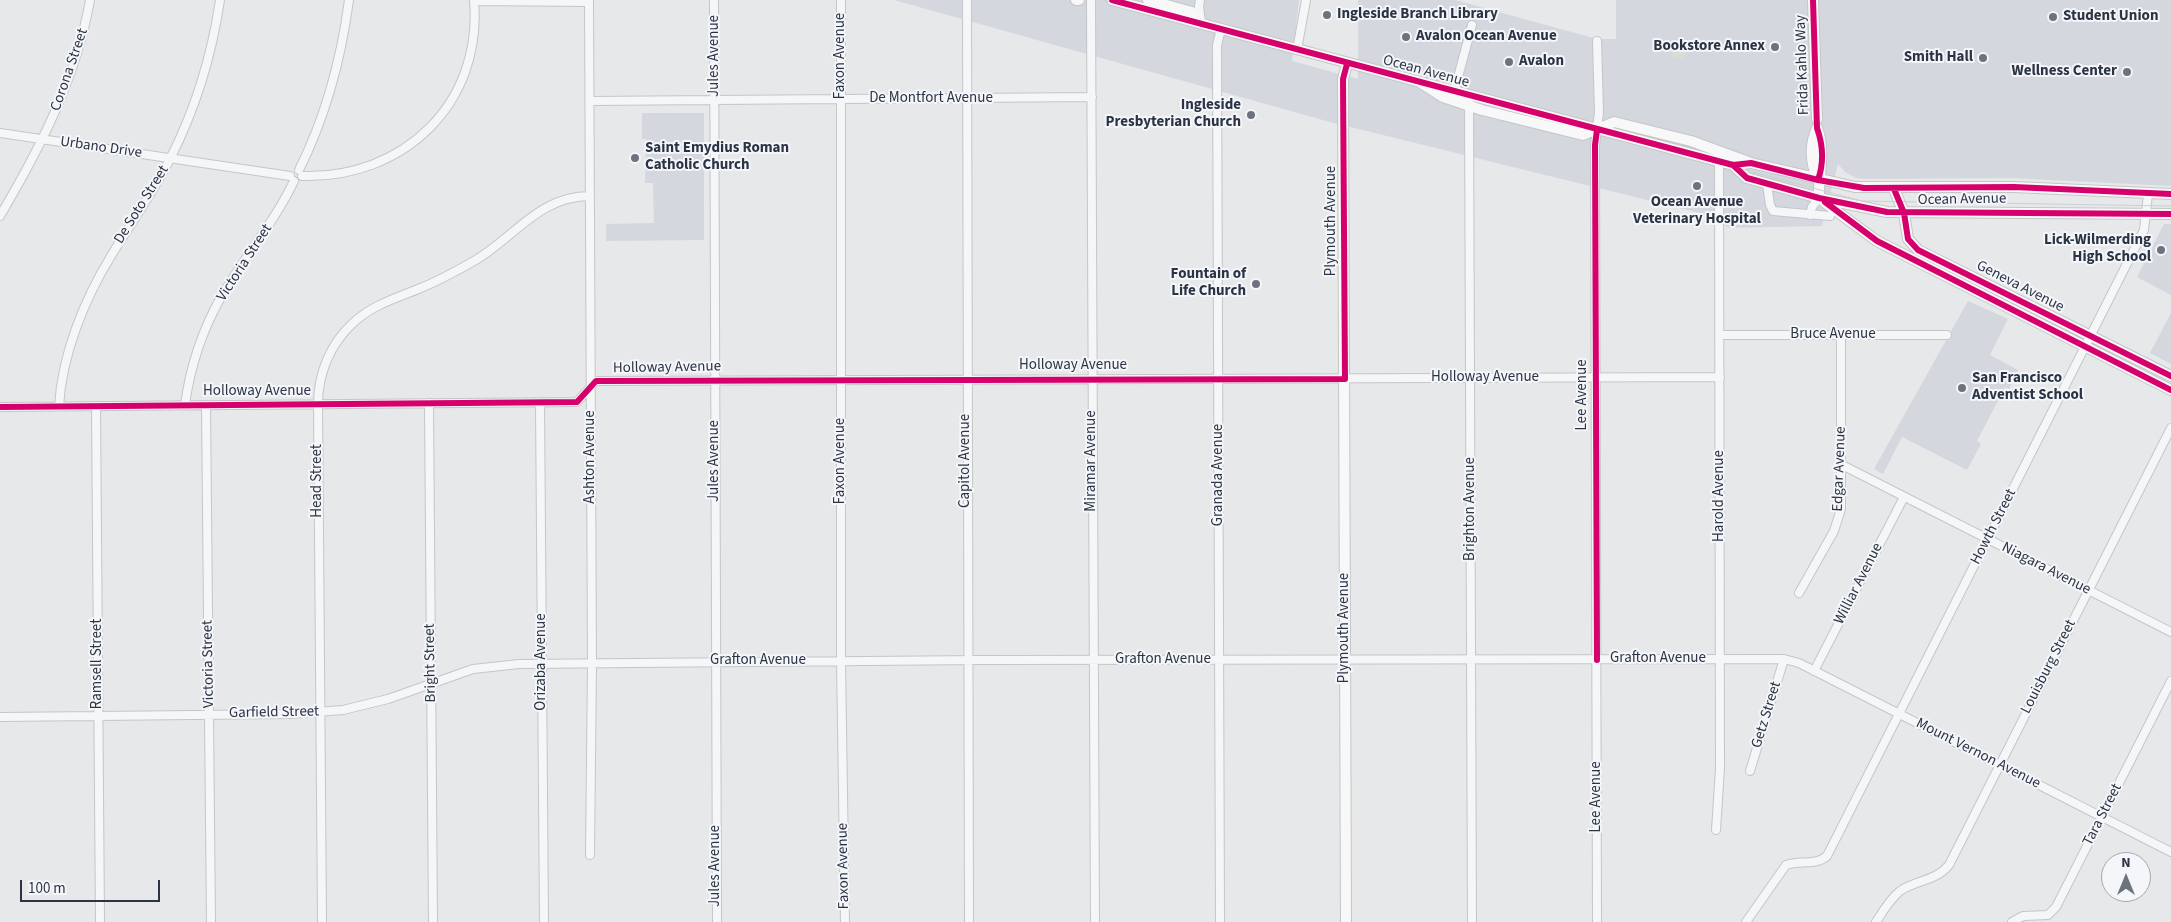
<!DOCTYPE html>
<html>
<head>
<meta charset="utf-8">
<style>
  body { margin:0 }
  #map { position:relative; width:2171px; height:922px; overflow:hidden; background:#e6e8ea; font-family:"Source Sans 3",sans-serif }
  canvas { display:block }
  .north { position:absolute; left:2101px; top:852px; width:50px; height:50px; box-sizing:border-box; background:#f4f6f9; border:1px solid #a4a8b1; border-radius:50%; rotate:0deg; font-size:14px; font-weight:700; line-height:20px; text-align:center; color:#2b3445 }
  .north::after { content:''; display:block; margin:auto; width:18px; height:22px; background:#6c737f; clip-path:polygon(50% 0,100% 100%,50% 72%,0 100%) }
  .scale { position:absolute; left:20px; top:880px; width:140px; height:22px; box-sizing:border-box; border:2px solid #2b3445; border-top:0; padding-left:6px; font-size:15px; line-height:18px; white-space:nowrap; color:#2b3445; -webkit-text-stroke:4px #f4f6f9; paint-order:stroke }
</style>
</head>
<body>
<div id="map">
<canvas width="2171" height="922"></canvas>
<div class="north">N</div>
<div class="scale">100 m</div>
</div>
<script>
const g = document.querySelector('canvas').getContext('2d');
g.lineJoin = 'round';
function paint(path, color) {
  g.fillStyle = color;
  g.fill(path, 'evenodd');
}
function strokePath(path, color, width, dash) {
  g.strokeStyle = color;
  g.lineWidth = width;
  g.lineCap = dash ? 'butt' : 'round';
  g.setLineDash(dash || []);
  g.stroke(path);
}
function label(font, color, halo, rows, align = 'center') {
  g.font = font + ' "Source Sans 3",sans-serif';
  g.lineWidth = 4;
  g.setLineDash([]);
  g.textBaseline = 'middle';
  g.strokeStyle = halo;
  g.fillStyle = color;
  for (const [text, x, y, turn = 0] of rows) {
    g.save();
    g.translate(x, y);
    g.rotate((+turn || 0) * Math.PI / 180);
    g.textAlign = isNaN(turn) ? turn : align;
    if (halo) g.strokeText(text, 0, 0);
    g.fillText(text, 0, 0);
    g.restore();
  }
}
paint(new Path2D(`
  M894,0H1299L1292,61L1358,79V0H1455L1597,39H1616V0H2171V186L2010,178L1868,179L1856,178L1845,172L1838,164L1822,226L1729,228L1712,216L1330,122Z
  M642,113H704V240L606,241V224L654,223L653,183H645L646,139H642Z
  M2164,224H2171V295L2137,277Z
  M1968,301L2008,319L1990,355L2018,370L2009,389L2005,387L1977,441L1981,444L1967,470L1902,437L1883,474L1874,469Z
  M2171,313V364L2150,353Z`), '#d4d7dd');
paint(new Path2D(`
  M1670 51a8 8 0 1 1 16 0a8 8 0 1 1-16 0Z`), '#d6ded6');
const street = new Path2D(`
  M589,0L592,663L590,855
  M714,0L717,922
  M841,0V661L845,922
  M967,0L969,922
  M1091,0L1095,922
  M1200,0L1199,6L1201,23
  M474,1L589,2
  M1597,41L1599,112L1595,145L1597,922
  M1297,50L1306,0
  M1454,92L1472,25
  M590,101L1092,97
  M1469,102L1472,922
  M0,133L290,176
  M299,170C326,116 341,60 349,0
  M302,176C403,179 483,104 474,0
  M1767,184L1770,205L1773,211L1830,216
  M1810,215L1812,207L1819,198
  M0,216C40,148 76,79 90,0
  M1719,335H1947
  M429,403L433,922
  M540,403L544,922
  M185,405C190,367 202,331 221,297C244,257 274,223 294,181
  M206,405L211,922
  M59,406C62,355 84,300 111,256C130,224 153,193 170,159C195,110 212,54 220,0
  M96,406L100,922
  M0,407L577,402L596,381L1720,377
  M1842,465L2171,632
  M1799,593L1834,531L1841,509V335
  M1814,671L1904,497
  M0,717L290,714L343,710L388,699L473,669L519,664L982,660L1784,659L1799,663L2171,852
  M1750,771L1784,659
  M1716,830L1720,768L1719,161
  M322,922L318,404C318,374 330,344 353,323C371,306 393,299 416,290C436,282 455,272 474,261C515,237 539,196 590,196
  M1220,922L1217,45L1221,29
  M1746,922L1786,865C1799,860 1816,866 1827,856L2144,230L2148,194
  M1876,922C1883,911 1890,899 1900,891C1916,880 1936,881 1949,865L2171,428
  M2012,922L2023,916L2048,915L2056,907L2171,681`);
const secondary = new Path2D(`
  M1076,0H1079
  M1112,0L1733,165L1750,163
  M1148,0L1192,12L1202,24
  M1813,0L1817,119
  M1421,83L1443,97L1482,110L1583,135L1614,122L1691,141L1751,163L1855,187H2014L2171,194
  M1817,128C1826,152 1818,174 1819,198
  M1817,128C1809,146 1810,162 1818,180
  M1733,165L1747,178L1819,198L1887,212L2171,214
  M1894,189L1904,213L1908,239L1918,250L2171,376
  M1824,202L1877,241L2171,390
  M1346,922L1343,79L1347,64`);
strokePath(street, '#c4c6c8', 10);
strokePath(secondary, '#c4c6c8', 12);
strokePath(street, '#f5f6f7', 8);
strokePath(secondary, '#f8f8f8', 10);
strokePath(new Path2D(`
  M1103,0L1862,201L2171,206`), '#cecfd2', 1);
strokePath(new Path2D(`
  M1112,0L1733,165L1751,163L1818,180L1864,188L2014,187L2171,194
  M1813,0L1817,128C1823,145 1824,163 1818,180
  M1733,165L1747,178L1819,198L1887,212L2171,214
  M1894,189L1904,213L1908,239L1918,250L2171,376
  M1825,202L1877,241L2171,390
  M0,407L577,402L596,381L1345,379L1343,79L1347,64
  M1597,660L1595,145L1597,130`), '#d6006c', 6);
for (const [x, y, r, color] of [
  [1327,15,5,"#6c737f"],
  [2053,17,5,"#6c737f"],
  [1406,37,5,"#6c737f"],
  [1775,47,5,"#6c737f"],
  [1983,58,5,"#6c737f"],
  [1509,62,5,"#6c737f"],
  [2127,72,5,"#6c737f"],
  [1251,115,5,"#6c737f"],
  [635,158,5,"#6c737f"],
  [1697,186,5,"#6c737f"],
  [2161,250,5,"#6c737f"],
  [1256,284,5,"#6c737f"],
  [1962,388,5,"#6c737f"]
]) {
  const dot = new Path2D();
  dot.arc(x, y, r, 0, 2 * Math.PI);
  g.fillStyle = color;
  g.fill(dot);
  strokePath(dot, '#f4f6f9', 2);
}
label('bold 15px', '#2b3445', '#f4f6f9', [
  ["Ingleside Branch Library",1337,15],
  ["Student Union",2063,17],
  ["Avalon Ocean Avenue",1416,37],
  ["Bookstore Annex",1765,47,"right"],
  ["Smith Hall",1973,58,"right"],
  ["Avalon",1519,62],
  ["Wellness Center",2117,72,"right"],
  ["Ingleside",1241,106,"right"],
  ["Presbyterian Church",1241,123,"right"],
  ["Saint Emydius Roman",645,149],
  ["Catholic Church",645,166],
  ["Ocean Avenue",1697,203,"center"],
  ["Veterinary Hospital",1697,220,"center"],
  ["Lick-Wilmerding",2151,241,"right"],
  ["High School",2151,258,"right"],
  ["Fountain of",1246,275,"right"],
  ["Life Church",1246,292,"right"],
  ["San Francisco",1972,379],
  ["Adventist School",1972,396]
], 'left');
label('15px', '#2b3445', '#f4f6f9', [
  ["Jules Avenue",715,56,-90],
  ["Faxon Avenue",841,56,-90],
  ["Frida Kahlo Way",1803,65,-92],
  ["Corona Street",70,70,-71],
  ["Ocean Avenue",1426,72,15],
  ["De Montfort Avenue",931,99],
  ["Urbano Drive",101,148,8],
  ["Ocean Avenue",1962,200,-1],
  ["De Soto Street",142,205,-58],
  ["Plymouth Avenue",1332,221,-90],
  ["Victoria Street",245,263,-57],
  ["Geneva Avenue",2020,287,27],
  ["Bruce Avenue",1833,335],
  ["Holloway Avenue",1073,366],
  ["Holloway Avenue",667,368,-1],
  ["Holloway Avenue",1485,378],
  ["Holloway Avenue",257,392],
  ["Lee Avenue",1583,395,-90],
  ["Ashton Avenue",591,457,-90],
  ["Jules Avenue",715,461,-90],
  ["Faxon Avenue",841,461,-90],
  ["Capitol Avenue",966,461,-90],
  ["Miramar Avenue",1092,461,-90],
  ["Edgar Avenue",1840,469,-88],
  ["Granada Avenue",1219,475,-90],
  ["Head Street",318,481,-90],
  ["Harold Avenue",1720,496,-90],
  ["Brighton Avenue",1471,509,-90],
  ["Howth Street",1994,527,-63],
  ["Niagara Avenue",2046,569,27],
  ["Williar Avenue",1859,584,-63],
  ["Plymouth Avenue",1345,628,-90],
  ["Grafton Avenue",1658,659],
  ["Grafton Avenue",1163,660],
  ["Grafton Avenue",758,661],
  ["Orizaba Avenue",542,662,-90],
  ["Bright Street",431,663,-91],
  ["Ramsell Street",98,664,-90],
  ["Victoria Street",209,664,-91],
  ["Louisburg Street",2049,667,-63],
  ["Garfield Street",274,713,-1],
  ["Getz Street",1767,715,-73],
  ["Mount Vernon Avenue",1978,754,27],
  ["Lee Avenue",1597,797,-90],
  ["Tara Street",2103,815,-63],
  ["Jules Avenue",716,866,-90],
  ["Faxon Avenue",844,866,-91]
]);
</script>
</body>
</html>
